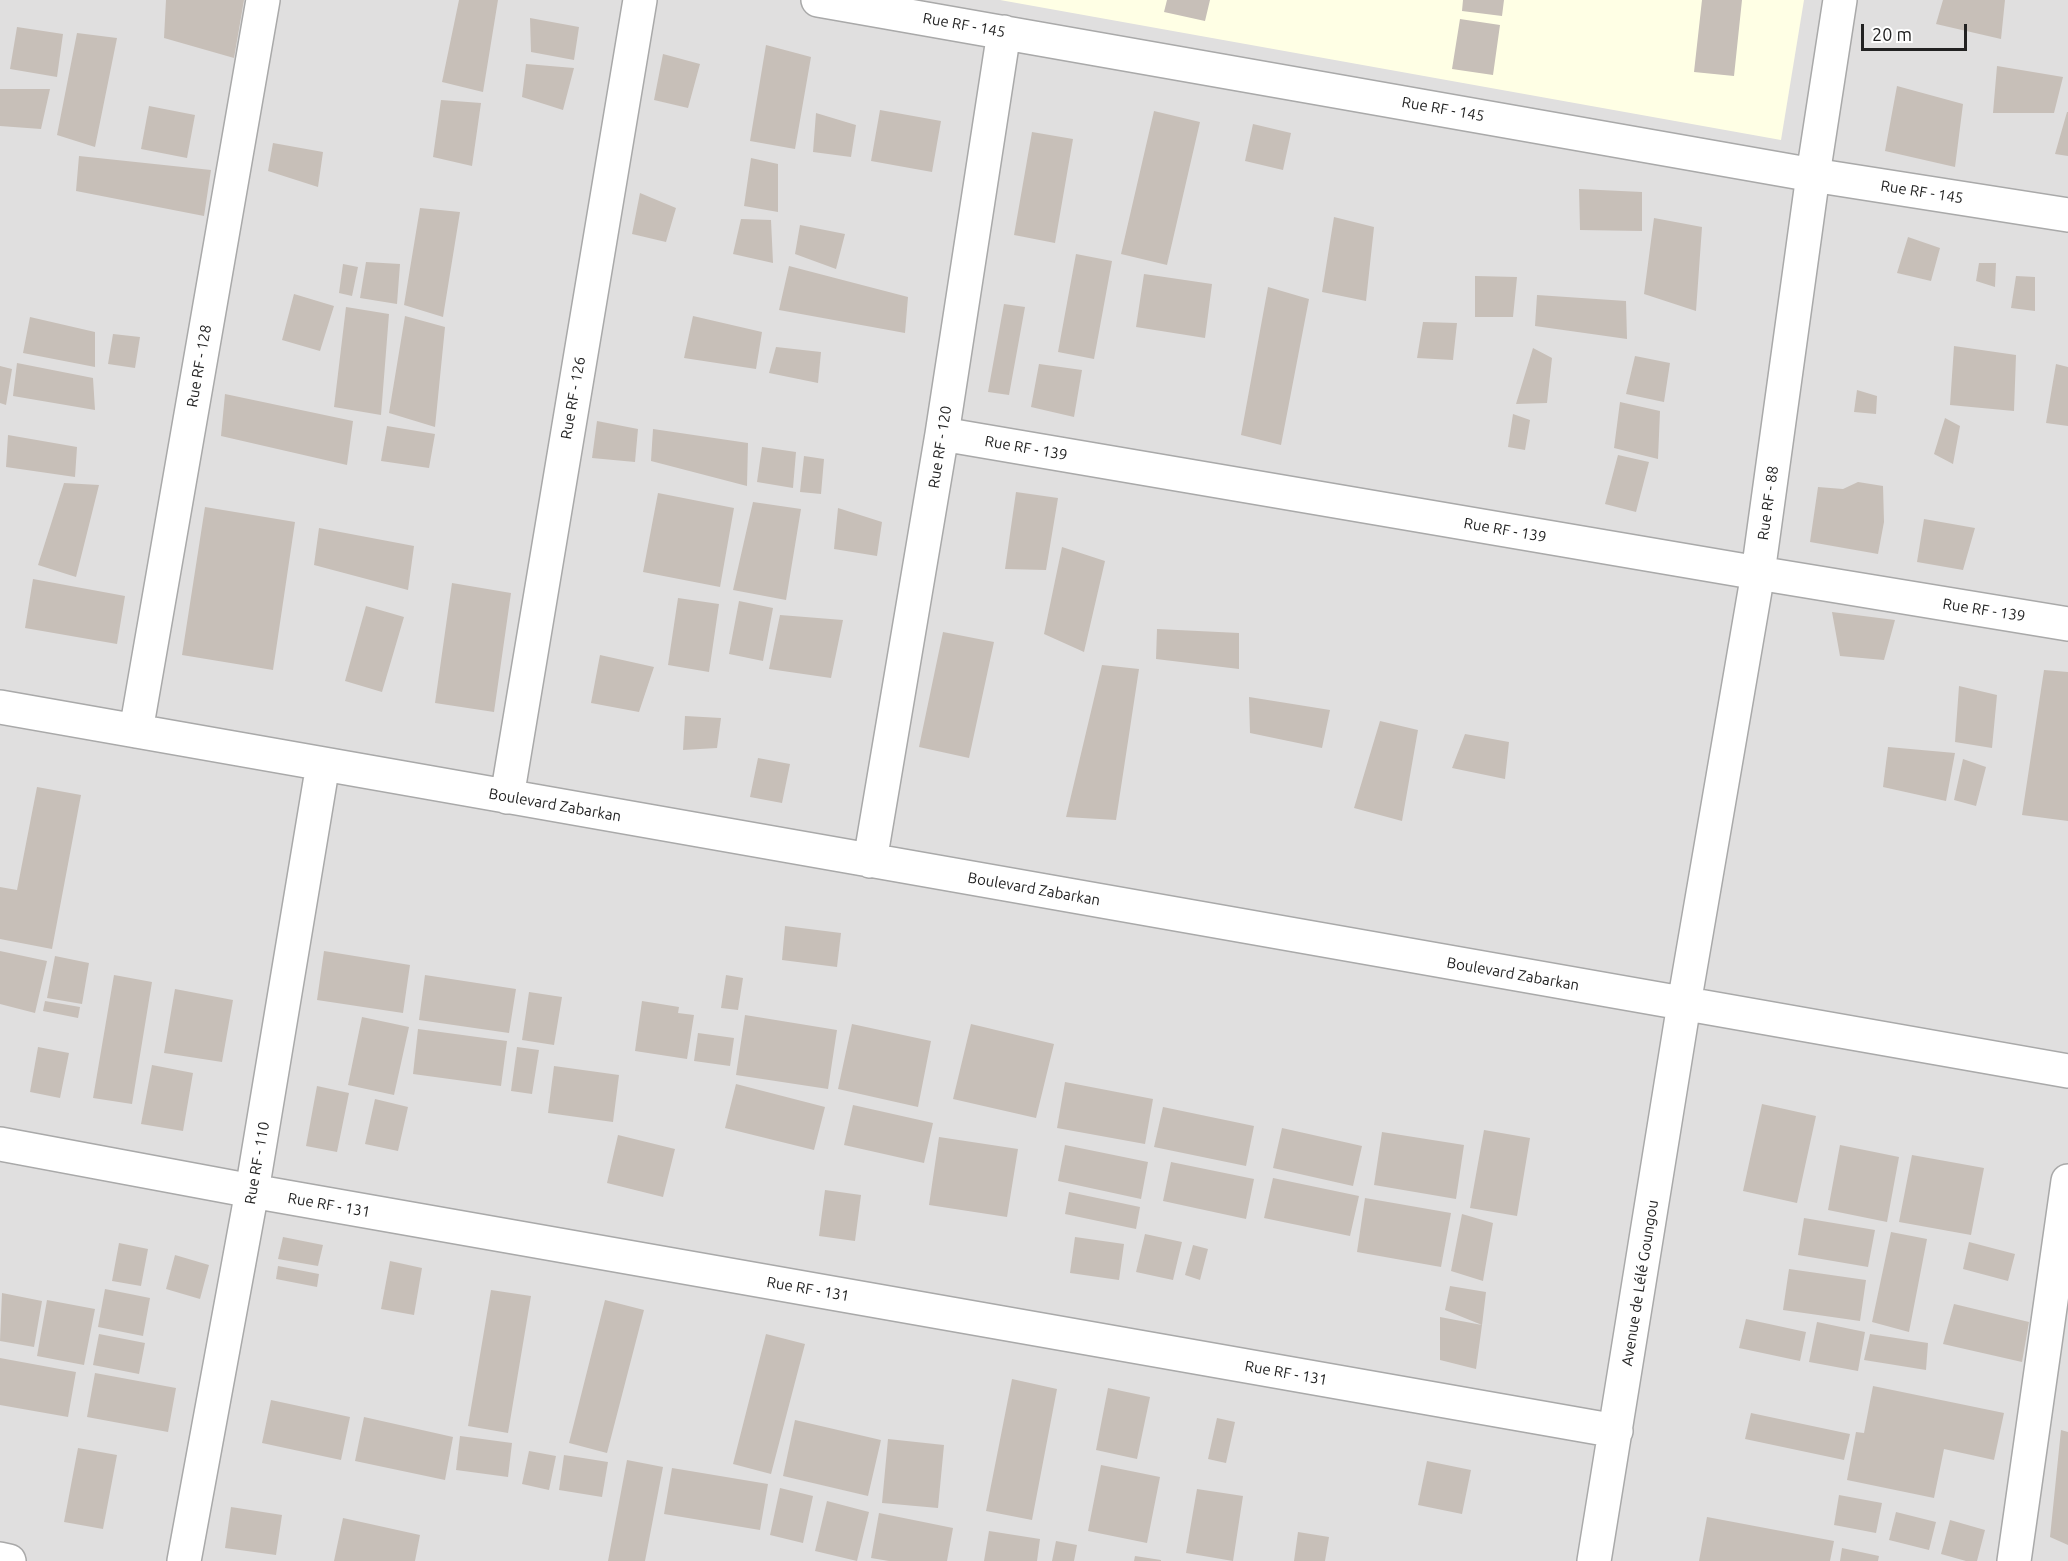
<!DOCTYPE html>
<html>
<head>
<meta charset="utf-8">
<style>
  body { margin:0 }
  #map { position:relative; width:2068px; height:1561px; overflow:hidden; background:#f2efe9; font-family:Ubuntu,sans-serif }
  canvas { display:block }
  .scale { position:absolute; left:1861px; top:24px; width:106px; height:27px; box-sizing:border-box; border:3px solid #222; border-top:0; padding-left:8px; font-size:18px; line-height:21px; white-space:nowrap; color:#222; -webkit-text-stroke:4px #fff; paint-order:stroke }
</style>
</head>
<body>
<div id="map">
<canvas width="2068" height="1561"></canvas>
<div class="scale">20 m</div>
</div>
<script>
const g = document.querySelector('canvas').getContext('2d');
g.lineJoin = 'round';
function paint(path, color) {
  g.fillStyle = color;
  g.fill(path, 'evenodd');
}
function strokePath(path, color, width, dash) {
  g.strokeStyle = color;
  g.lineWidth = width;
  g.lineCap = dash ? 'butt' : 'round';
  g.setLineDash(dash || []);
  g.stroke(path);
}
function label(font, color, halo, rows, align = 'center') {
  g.font = font + ' Ubuntu,sans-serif';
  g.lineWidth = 5;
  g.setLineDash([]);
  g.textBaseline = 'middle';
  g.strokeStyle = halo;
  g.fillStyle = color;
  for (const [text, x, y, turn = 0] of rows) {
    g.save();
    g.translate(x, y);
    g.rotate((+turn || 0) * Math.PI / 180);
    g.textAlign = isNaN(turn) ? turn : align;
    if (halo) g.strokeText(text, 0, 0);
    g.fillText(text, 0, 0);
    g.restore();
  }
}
paint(new Path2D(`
  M0,0H2068V1561H0Z`), '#e0dfdf');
paint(new Path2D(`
  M1000,0H1804L1781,140Z`), '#ffffe5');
paint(new Path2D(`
  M166,0H244L234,58L164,38Z
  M459,0H498L483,92L442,82Z
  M1167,0H1210L1205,21L1164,12Z
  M1463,0H1504L1502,16L1462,11Z
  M1702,0H1742L1734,76L1694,72Z
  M1943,0H2005L2001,39L1936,24Z
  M530,18L579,27L574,60L531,52Z
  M1460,19L1500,25L1493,75L1452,69Z
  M17,27L63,34L57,77L10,69Z
  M77,33L117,38L95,147L57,135Z
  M766,45L811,57L795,149L750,141Z
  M663,54L700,64L688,108L654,100Z
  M526,64L574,68L563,110L522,97Z
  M1997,66L2063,77L2054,113H1993Z
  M1897,86L1963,104L1955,167L1885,151Z
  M0,89H50L41,129L0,126Z
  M441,100L481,103L472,166L433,157Z
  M149,106L195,115L187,158L141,149Z
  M880,110L941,121L932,172L871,161Z
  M1154,111L1200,122L1167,265L1121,254Z
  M2067,112H2068V156L2055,154Z
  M816,113L856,125L851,157L813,152Z
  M1253,124L1291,133L1283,170L1245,161Z
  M1032,132L1073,139L1055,243L1014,235Z
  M273,143L323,152L318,187L268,171Z
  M79,156L211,170L204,216L76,191Z
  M751,158L778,164V212L744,206Z
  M1579,189L1642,192V231L1580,230Z
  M640,193L676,208L666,242L632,234Z
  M420,208L460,212L443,317L404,305Z
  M1334,217L1374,227L1366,301L1322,292Z
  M1654,218L1702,227L1696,311L1644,294Z
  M741,219L771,220L773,263L733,254Z
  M800,225L845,234L836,269L795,254Z
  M1908,237L1940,248L1931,281L1897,273Z
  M1076,254L1112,261L1094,359L1058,352Z
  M366,262L400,264L397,304L360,298Z
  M1979,263H1996L1995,287L1976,281Z
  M343,264L358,267L352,296L339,293Z
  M789,266L908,297L905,333L779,310Z
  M1144,274L1212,284L1205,338L1136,327Z
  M1475,276L1517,277L1513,317H1475Z
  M2016,276L2035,277V311L2011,308Z
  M1268,287L1309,299L1281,445L1241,435Z
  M294,294L334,306L320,351L282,340Z
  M1537,295L1626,301L1627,339L1535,326Z
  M1004,304L1025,307L1009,395L988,392Z
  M346,307L389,314L381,415L334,407Z
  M405,316L445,327L435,427L389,413Z
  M693,316L762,332L756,369L684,358Z
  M30,317L95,332V367L23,353Z
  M1423,322L1457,323L1453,360L1417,358Z
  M113,334L140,337L135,368L108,364Z
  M1954,346L2016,355L2014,411L1950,405Z
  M776,347L821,352L818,383L769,373Z
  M1533,348L1552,358L1547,403L1516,404Z
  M1635,356L1670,363L1664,402L1626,394Z
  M17,363L93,378L95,410L13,396Z
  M1039,364L1082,370L1074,417L1031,407Z
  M2056,364L2068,367V426L2046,423Z
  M0,366L12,369L6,405L0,403Z
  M1857,390L1877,396L1876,414L1854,412Z
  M225,394L353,421L347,465L221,436Z
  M1620,402L1660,411L1658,459L1614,448Z
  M1513,414L1530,420L1525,450L1508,447Z
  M1945,418L1960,426L1953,464L1934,454Z
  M597,421L638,429L635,462L592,458Z
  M387,426L435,434L429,468L381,461Z
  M653,429L748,443L747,486L651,461Z
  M8,435L77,447L75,477L6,467Z
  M762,447L796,452L793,488L757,482Z
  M1618,455L1649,462L1636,512L1605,504Z
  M804,456L824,459L821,494L800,492Z
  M1858,482L1883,486L1884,522L1878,554L1810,542L1818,487L1843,489Z
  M64,483L99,485L76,577L38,565Z
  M1016,492L1058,498L1046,570L1005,569Z
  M658,493L734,508L720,587L643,572Z
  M753,502L801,509L786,600L733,590Z
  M205,507L295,522L273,670L182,655Z
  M838,508L882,522L877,556L834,549Z
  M1924,519L1975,528L1963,570L1917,562Z
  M319,528L414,546L408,590L314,565Z
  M1062,547L1105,561L1084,652L1044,634Z
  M33,579L125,596L117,644L25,628Z
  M452,583L511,593L494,712L435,703Z
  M678,598L719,604L709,672L668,665Z
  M739,601L773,608L763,661L729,654Z
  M366,606L404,617L382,692L345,681Z
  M1832,612L1895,620L1884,660L1840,656Z
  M780,615L843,620L831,678L769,669Z
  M1157,629L1239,633V669L1156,659Z
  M943,632L994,642L969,758L919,747Z
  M600,655L654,667L639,712L591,703Z
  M1102,665L1139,669L1116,820L1066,817Z
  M2044,670L2068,672V821L2022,815Z
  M1959,686L1997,695L1992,748L1955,742Z
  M1249,697L1330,710L1322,748L1250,733Z
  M685,716L721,718L717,748L683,750Z
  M1380,721L1418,730L1402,821L1354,808Z
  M1465,734L1509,742L1505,779L1452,768Z
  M1888,747L1955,753L1946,801L1883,787Z
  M758,758L790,764L782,803L750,797Z
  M1963,759L1986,767L1976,806L1954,800Z
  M37,787L81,795L52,949L0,939V887L17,890Z
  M785,926L841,933L837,967L782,960Z
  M0,951L47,961L35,1013L0,1004Z
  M324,951L410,965L403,1013L317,1000Z
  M55,956L89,963L82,1004L47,998Z
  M114,975L152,982L132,1104L93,1098Z
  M425,975L516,989L509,1033L419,1020Z
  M726,975L743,978L738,1010L721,1008Z
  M175,989L233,1000L222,1062L164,1053Z
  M529,992L562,997L554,1045L522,1040Z
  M45,1001L80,1007L78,1018L43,1011Z
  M642,1001L679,1007L678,1013L694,1015L687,1059L635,1051Z
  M745,1015L837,1030L828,1089L736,1075Z
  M362,1017L409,1027L394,1095L348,1085Z
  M852,1024L931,1041L918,1107L838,1089Z
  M971,1024L1054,1044L1036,1118L953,1099Z
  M418,1029L507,1041L501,1086L413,1074Z
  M698,1033L734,1038L730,1066L694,1061Z
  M38,1047L69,1053L60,1098L30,1092Z
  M517,1047L539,1050L532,1094L511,1091Z
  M152,1065L193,1073L183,1131L141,1124Z
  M554,1066L619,1075L613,1122L548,1113Z
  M1065,1082L1153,1099L1145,1144L1057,1128Z
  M736,1084L825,1107L814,1150L725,1128Z
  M317,1086L349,1093L337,1152L306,1146Z
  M375,1099L408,1107L398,1151L365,1144Z
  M1762,1104L1816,1116L1797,1203L1743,1191Z
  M853,1105L933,1123L924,1163L844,1145Z
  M1163,1107L1254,1126L1246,1166L1154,1147Z
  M1282,1128L1362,1146L1353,1186L1273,1168Z
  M1484,1130L1530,1138L1517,1216L1470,1208Z
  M1382,1132L1464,1145L1456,1199L1374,1185Z
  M618,1135L675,1149L663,1197L607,1183Z
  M939,1137L1018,1149L1007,1217L929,1205Z
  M1065,1145L1148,1162L1141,1199L1058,1181Z
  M1840,1145L1899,1157L1887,1222L1828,1210Z
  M1912,1155L1984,1168L1971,1235L1899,1222Z
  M1171,1162L1254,1179L1246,1219L1163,1201Z
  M1273,1178L1359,1196L1350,1236L1264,1218Z
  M825,1190L861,1195L855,1241L819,1236Z
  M1069,1192L1140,1207L1136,1229L1065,1214Z
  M1365,1198L1451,1213L1441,1267L1357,1252Z
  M1462,1214L1493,1223L1483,1281L1451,1271Z
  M1804,1218L1875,1230L1868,1267L1798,1255Z
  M1891,1232L1927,1239L1909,1332L1872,1322Z
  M1145,1234L1182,1242L1173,1280L1136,1272Z
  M283,1237L323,1245L318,1266L278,1259Z
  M1075,1237L1124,1244L1119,1280L1070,1273Z
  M1969,1242L2015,1254L2008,1281L1963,1269Z
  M119,1243L148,1249L141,1286L112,1281Z
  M1193,1245L1208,1249L1200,1280L1185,1275Z
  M175,1255L209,1265L200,1299L166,1289Z
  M390,1261L422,1268L414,1315L381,1309Z
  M278,1266L319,1274L317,1287L276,1279Z
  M1789,1269L1866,1280L1860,1321L1783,1310Z
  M1450,1286L1486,1292L1482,1325L1445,1310Z
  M105,1289L150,1298L143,1336L98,1327Z
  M491,1290L531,1296L508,1433L468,1426Z
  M2,1293L42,1301L34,1347L0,1341Z
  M47,1300L95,1309L84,1365L37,1356Z
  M605,1300L644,1310L607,1453L569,1443Z
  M1954,1304L2029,1322L2022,1362L1943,1344Z
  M1440,1317L1482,1325L1476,1369L1440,1360Z
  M1746,1319L1806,1332L1800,1361L1739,1348Z
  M1817,1322L1865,1332L1858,1371L1809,1362Z
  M99,1334L145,1343L139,1374L93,1365Z
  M766,1334L805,1344L771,1474L733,1464Z
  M1870,1334L1928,1343L1926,1370L1864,1360Z
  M0,1358L76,1372L68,1417L0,1405Z
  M95,1373L176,1388L168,1432L87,1417Z
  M1012,1379L1057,1389L1032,1520L986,1511Z
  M1873,1386L2004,1413L1994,1460L1944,1449L1934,1498L1847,1480L1856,1432L1864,1433Z
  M1108,1388L1150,1397L1137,1459L1096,1450Z
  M271,1400L350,1417L341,1460L262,1443Z
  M1751,1413L1850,1434L1844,1460L1745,1439Z
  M364,1417L453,1437L445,1480L355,1461Z
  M1217,1418L1235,1422L1226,1463L1208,1459Z
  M795,1420L881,1440L868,1496L783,1476Z
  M2061,1430L2068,1432V1545L2050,1537Z
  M460,1436L512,1443L508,1477L456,1470Z
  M888,1439L944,1445L938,1508L882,1503Z
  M78,1448L117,1455L103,1529L64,1522Z
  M529,1451L556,1456L549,1490L522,1484Z
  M564,1455L608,1462L602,1497L559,1490Z
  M627,1460L663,1467L645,1561H608Z
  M1427,1461L1471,1470L1462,1514L1418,1505Z
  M1101,1465L1160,1477L1147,1543L1088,1531Z
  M672,1468L768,1484L760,1530L664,1514Z
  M780,1488L813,1496L803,1543L770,1535Z
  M1197,1489L1243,1496L1233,1561L1186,1553Z
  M1839,1495L1882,1503L1876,1533L1834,1525Z
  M827,1501L869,1512L857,1561L815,1551Z
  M231,1507L282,1515L276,1555L225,1548Z
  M1896,1512L1936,1522L1929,1550L1889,1540Z
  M879,1513L953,1528L947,1561H889L871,1558Z
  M1707,1517L1834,1541L1830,1561H1699Z
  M343,1518L420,1535L415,1561H334Z
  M1950,1520L1985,1530L1977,1561H1966L1941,1554Z
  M989,1531L1040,1539L1037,1561H984Z
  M1298,1532L1329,1537L1325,1561H1294Z
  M1056,1541L1077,1545L1074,1561H1052Z
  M1842,1548L1879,1556L1878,1561H1840Z
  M1135,1556L1161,1560V1561H1134Z`), '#c7bfb8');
const minor = new Path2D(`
  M818,0L1813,175L2068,215
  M942,434L1758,573L2068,624
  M0,707L2068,1071
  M136,731L263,0
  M507,797L640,0
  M870,861L942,434L1004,32
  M0,1144L252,1191L1616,1431
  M0,1559L9,1561
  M184,1561L252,1191L323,764
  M1594,1561L1684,1004L1758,573L1813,175L1840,0
  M2014,1561L2068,1181`);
strokePath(minor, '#a9a9a9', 36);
strokePath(minor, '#fff', 33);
label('15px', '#222', '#fff', [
  ["Rue RF - 145",964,25,10],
  ["Rue RF - 145",1443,109,10],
  ["Rue RF - 145",1922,192,9],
  ["Rue RF - 128",199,366,-80],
  ["Rue RF - 126",573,398,-80],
  ["Rue RF - 120",940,447,-81],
  ["Rue RF - 139",1026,448,10],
  ["Rue RF - 88",1768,503,-82],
  ["Rue RF - 139",1505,530,10],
  ["Rue RF - 139",1984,610,9],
  ["Boulevard Zabarkan",555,805,10],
  ["Boulevard Zabarkan",1034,889,10],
  ["Boulevard Zabarkan",1513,974,10],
  ["Rue RF - 110",257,1163,-80],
  ["Rue RF - 131",329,1205,10],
  ["Avenue de Lélé Goungou",1640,1283,-81],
  ["Rue RF - 131",808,1289,10],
  ["Rue RF - 131",1286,1373,10]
]);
</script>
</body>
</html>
